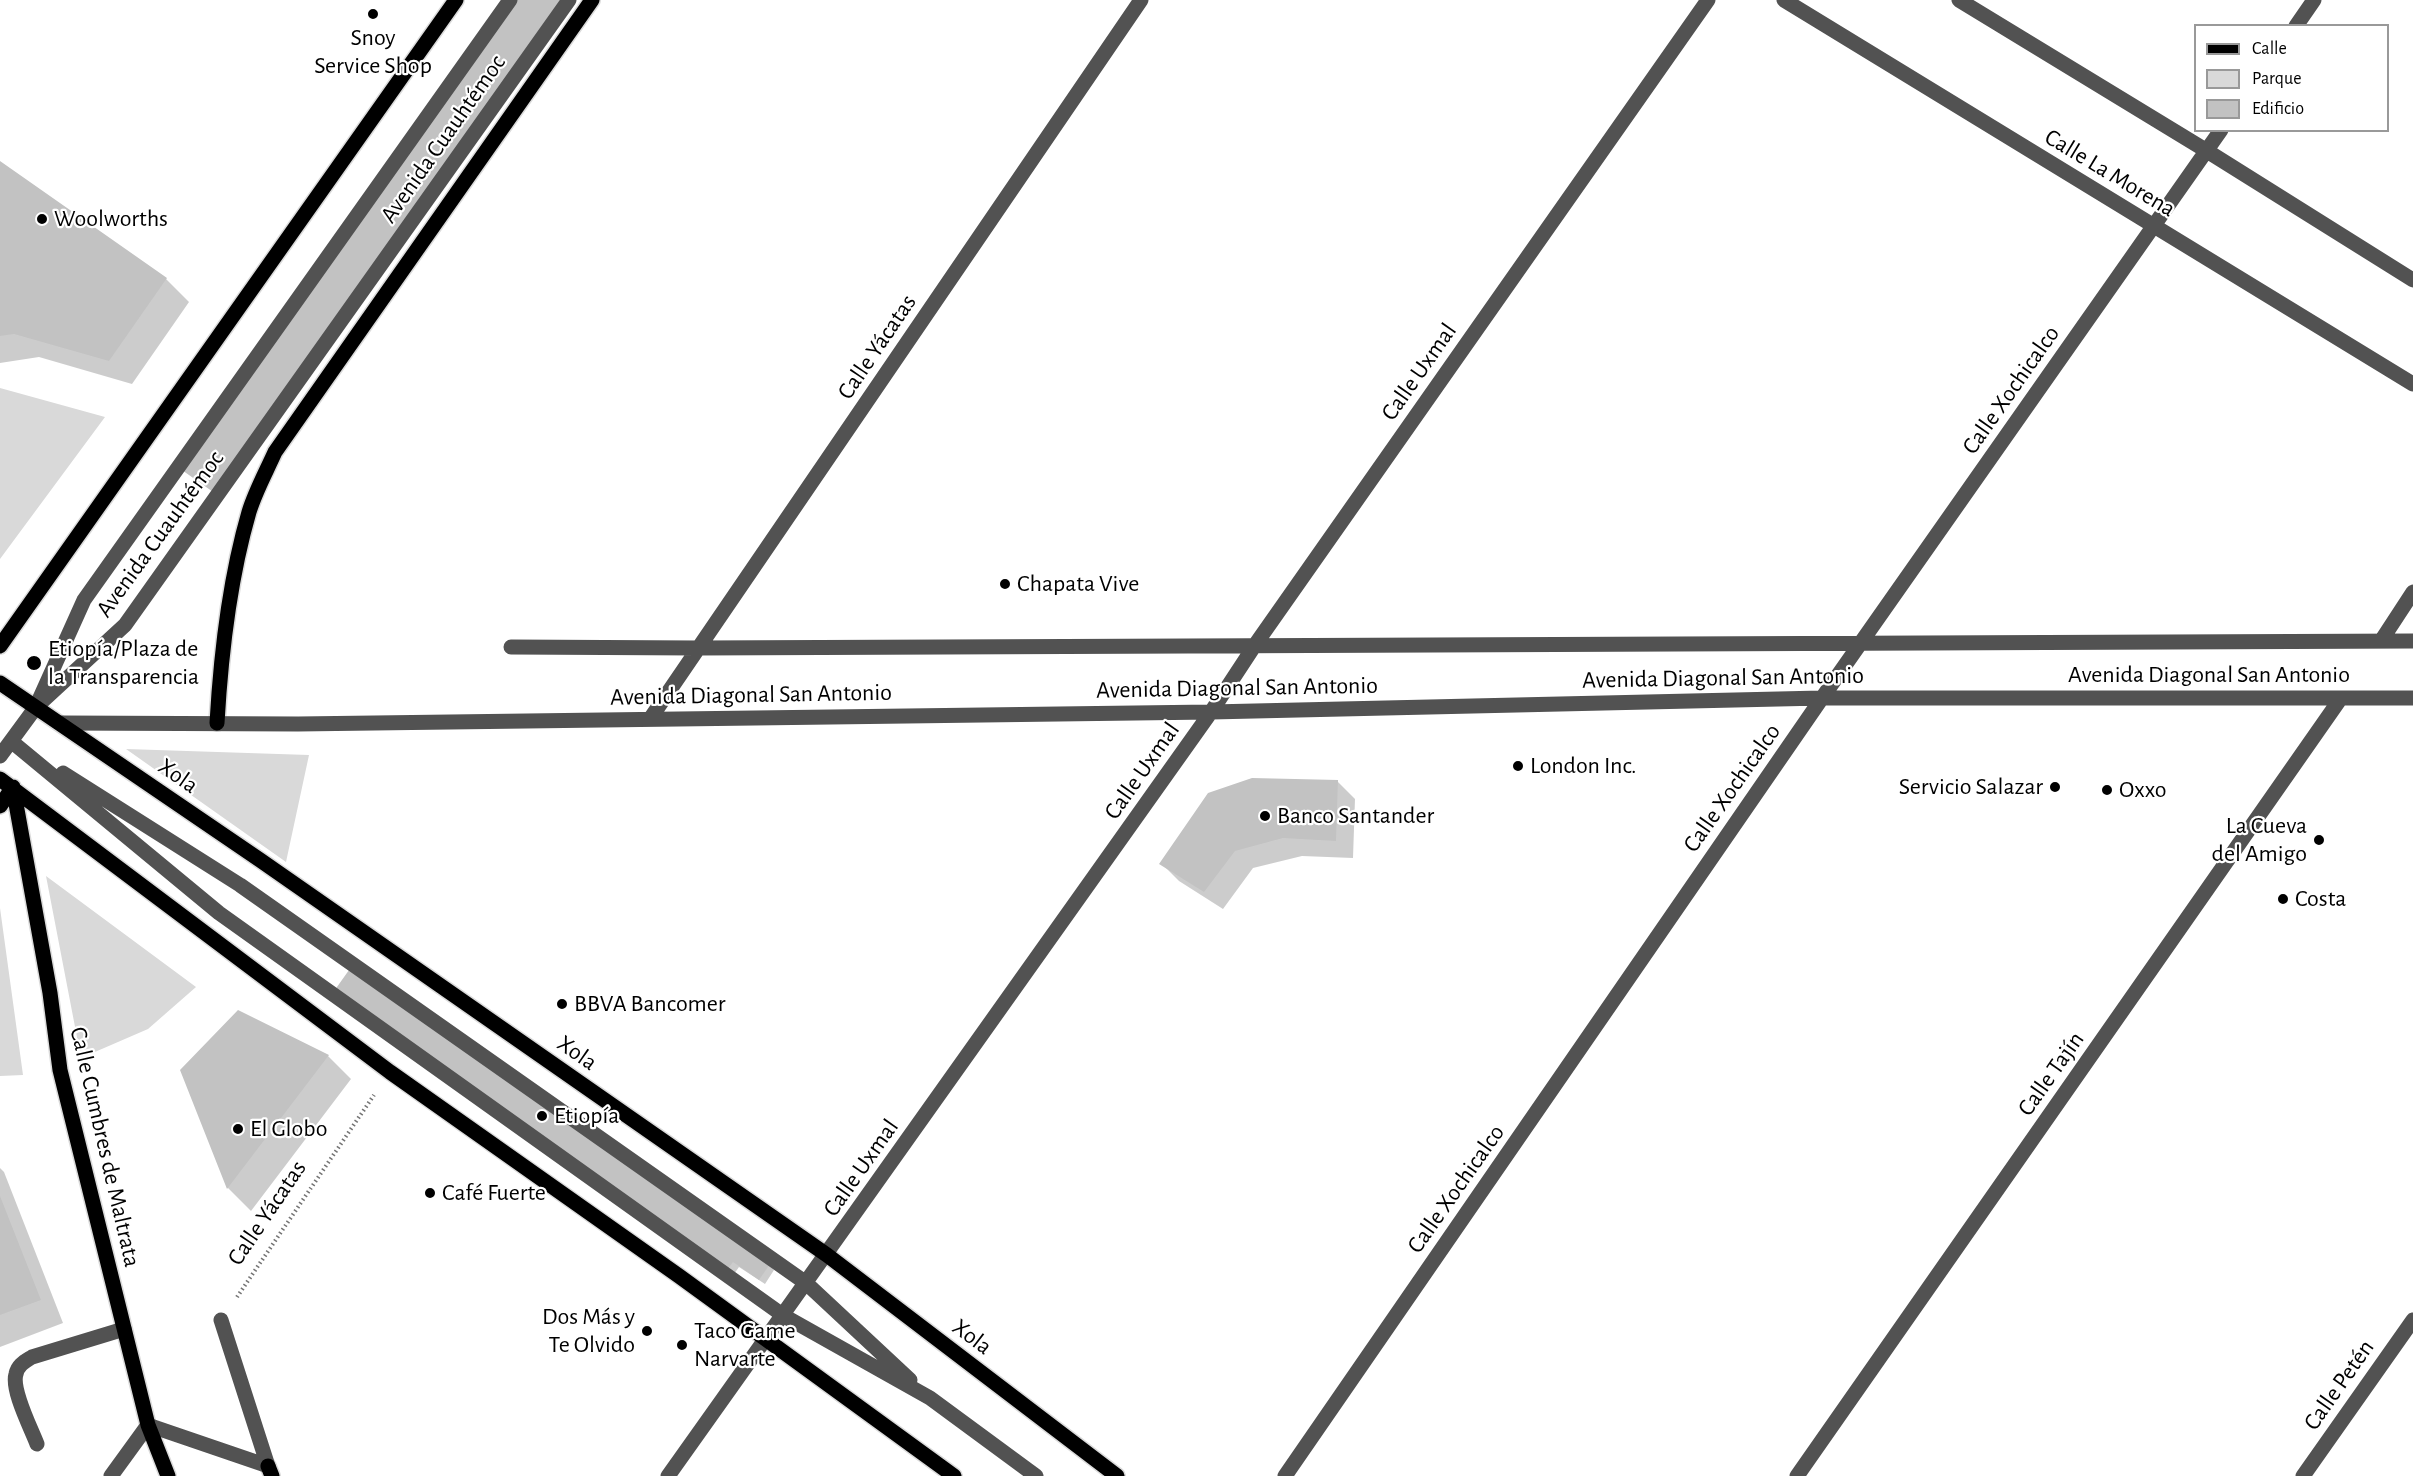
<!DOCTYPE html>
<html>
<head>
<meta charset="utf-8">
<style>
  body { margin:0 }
  #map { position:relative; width:2413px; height:1476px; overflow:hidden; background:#fff; font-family:"Alegreya Sans",sans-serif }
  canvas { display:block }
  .legend { position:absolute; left:2194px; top:24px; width:195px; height:108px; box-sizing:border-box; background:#fff; border:2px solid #999; margin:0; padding:8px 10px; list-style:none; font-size:18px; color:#000 }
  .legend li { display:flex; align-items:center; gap:12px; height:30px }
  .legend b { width:30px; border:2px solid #999 }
</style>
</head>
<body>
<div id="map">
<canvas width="2413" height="1476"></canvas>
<ul class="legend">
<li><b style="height:8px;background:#000"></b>Calle</li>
<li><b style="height:16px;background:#d9d9d9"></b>Parque</li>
<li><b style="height:16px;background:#c2c2c2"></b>Edificio</li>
</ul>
</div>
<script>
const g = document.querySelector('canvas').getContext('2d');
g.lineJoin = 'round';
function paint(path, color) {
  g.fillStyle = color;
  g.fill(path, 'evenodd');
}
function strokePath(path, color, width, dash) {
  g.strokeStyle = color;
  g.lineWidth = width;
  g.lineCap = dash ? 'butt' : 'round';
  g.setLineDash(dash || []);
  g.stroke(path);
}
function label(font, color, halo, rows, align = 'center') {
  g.font = font + ' "Alegreya Sans",sans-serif';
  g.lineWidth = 4.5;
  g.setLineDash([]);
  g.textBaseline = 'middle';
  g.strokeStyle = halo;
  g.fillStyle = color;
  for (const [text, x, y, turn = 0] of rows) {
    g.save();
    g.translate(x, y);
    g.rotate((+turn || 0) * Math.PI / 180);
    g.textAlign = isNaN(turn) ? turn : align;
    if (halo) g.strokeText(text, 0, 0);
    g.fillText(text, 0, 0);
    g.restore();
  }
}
paint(new Path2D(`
  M0,388L105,417L0,559Z
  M126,749L309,755L286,862Z
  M46,876L196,987L148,1029L81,1058Z
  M0,908L23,1075L0,1076Z`), '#d9d9d9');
paint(new Path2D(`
  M0,163L166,279L189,302L132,384L39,357L0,363Z
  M1337,781L1355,799L1353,858L1302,856L1253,868L1223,909L1179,881L1161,863Z
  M339,1000L769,1265L774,1270L765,1284L739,1267L734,1274Z
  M328,1056L351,1079L251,1211L228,1188L181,1070Z
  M0,1168L4,1172L63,1323L0,1347Z`), '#0003');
paint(new Path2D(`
  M512,0H569L216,494L179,468Z
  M0,161L167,278L109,361L14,334L0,336Z
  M1252,778L1338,780L1336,841L1283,838L1235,851L1204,892L1159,864L1208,793Z
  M354,963L770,1264L759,1280L733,1262L727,1270L332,994Z
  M238,1010L329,1055L227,1189L180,1070Z
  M0,1196L41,1300L0,1315Z`), '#c2c2c2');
const major = new Path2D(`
  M0,646L456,0
  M0,683L260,860L827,1255L1117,1476
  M217,723C221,652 229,581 249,512C255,492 266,472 275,452L592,0
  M0,779L390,1072L679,1276L954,1476
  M13,787L50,993L60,1070L148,1425L168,1476
  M0,806L13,787
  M268,1466L272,1476`);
strokePath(major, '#dbdbdb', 18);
strokePath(new Path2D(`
  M237,1297L374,1095`), '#747474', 4, [1.5, 3]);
strokePath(new Path2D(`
  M1784,0L2413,384
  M1959,0L2207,151L2413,280
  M2296,26L2314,0
  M2381,641L2413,592
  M511,647L698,648L2413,641
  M39,700L84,600L510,0
  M650,719L1141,0
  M62,723L298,724L1211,712L1822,698H2413
  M11,741L219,913L784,1316L930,1398L1036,1476
  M0,756L36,707L125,625L569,0
  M63,773L240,885L806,1283L910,1380
  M221,1320L268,1466
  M37,1444C31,1428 11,1390 16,1374C18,1365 24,1362 32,1357L124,1329
  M111,1476L148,1425L268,1466
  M668,1476L1211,712L1255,645L1708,0
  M1285,1476L1822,698L2221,130
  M1797,1476L2341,698
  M2303,1476L2413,1320`), '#525252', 15);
strokePath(major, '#000', 15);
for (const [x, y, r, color] of [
  [373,14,6,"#000"],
  [42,219,6,"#000"],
  [1005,584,6,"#000"],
  [34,663,8,"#000"],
  [1518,766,6,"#000"],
  [2055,787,6,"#000"],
  [2107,790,6,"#000"],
  [1265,816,6,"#000"],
  [2319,840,6,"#000"],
  [2283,899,6,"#000"],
  [562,1004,6,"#000"],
  [542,1116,6,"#000"],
  [238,1129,6,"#000"],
  [430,1193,6,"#000"],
  [647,1331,6,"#000"],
  [682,1345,6,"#000"]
]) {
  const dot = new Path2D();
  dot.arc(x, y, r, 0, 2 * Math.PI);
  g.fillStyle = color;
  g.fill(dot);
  strokePath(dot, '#fff', 2);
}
label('24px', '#000', '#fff', [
  ["Snoy",373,38,"center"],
  ["Service Shop",373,66,"center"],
  ["Woolworths",54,219],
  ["Chapata Vive",1017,584],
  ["Etiopía/Plaza de",48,649],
  ["la Transparencia",48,677],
  ["London Inc.",1530,766],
  ["Servicio Salazar",2043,787,"right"],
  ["Oxxo",2119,790],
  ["Banco Santander",1277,816],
  ["La Cueva",2307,826,"right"],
  ["del Amigo",2307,854,"right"],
  ["Costa",2295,899],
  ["BBVA Bancomer",574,1004],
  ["Etiopía",554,1116],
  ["El Globo",250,1129],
  ["Café Fuerte",442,1193],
  ["Dos Más y",635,1317,"right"],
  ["Te Olvido",635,1345,"right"],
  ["Taco Game",694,1331],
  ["Narvarte",694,1359]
], 'left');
label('24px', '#000', '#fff', [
  ["Avenida Cuauhtémoc",443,139,-55],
  ["Calle La Morena",2110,173,31],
  ["Calle Yácatas",877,347,-56],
  ["Calle Uxmal",1419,372,-55],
  ["Calle Xochicalco",2011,390,-55],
  ["Avenida Cuauhtémoc",160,534,-54],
  ["Avenida Diagonal San Antonio",2209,675],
  ["Avenida Diagonal San Antonio",1723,678,-1],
  ["Avenida Diagonal San Antonio",1237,688,-1],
  ["Avenida Diagonal San Antonio",751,695,-1],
  ["Calle Uxmal",1142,771,-55],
  ["Xola",178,776,35],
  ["Calle Xochicalco",1732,788,-55],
  ["Xola",577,1053,35],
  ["Calle Tajín",2051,1074,-55],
  ["Calle Cumbres de Maltrata",105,1147,77],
  ["Calle Uxmal",861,1168,-55],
  ["Calle Xochicalco",1456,1189,-55],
  ["Calle Yácatas",267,1213,-56],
  ["Xola",972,1337,37],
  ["Calle Petén",2339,1385,-55]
]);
</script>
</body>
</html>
